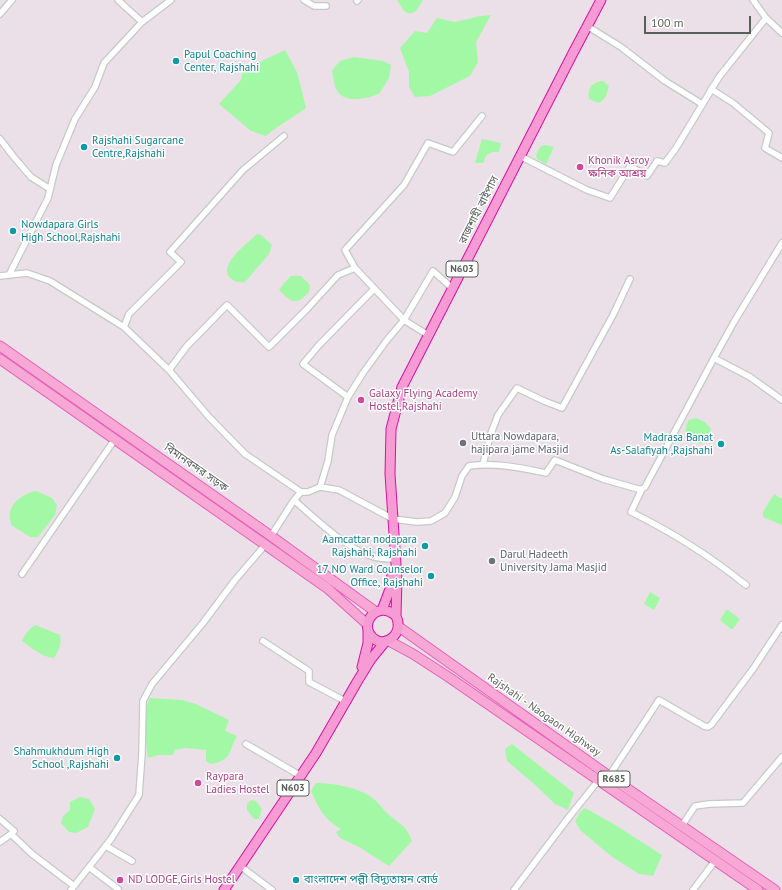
<!DOCTYPE html>
<html>
<head>
<meta charset="utf-8">
<style>
  body { margin:0 }
  #map { position:relative; width:782px; height:890px; overflow:hidden; background:#ebe0e7; font-family:"PT Sans",sans-serif }
  canvas { display:block }
  .scale { position:absolute; left:644px; top:16px; width:107px; height:18px; box-sizing:border-box; border:2px solid #59605a; border-top:0; padding-left:5px; font-size:12px; line-height:14px; white-space:nowrap; color:#59605a; -webkit-text-stroke:3px #fff; paint-order:stroke }
</style>
</head>
<body>
<div id="map">
<canvas width="782" height="890"></canvas>
<div class="scale">100 m</div>
</div>
<script>
const g = document.querySelector('canvas').getContext('2d');
g.lineJoin = 'round';
function paint(path, color) {
  g.fillStyle = color;
  g.fill(path, 'evenodd');
}
function strokePath(path, color, width, dash) {
  g.strokeStyle = color;
  g.lineWidth = width;
  g.lineCap = dash ? 'butt' : 'round';
  g.setLineDash(dash || []);
  g.stroke(path);
}
function label(font, color, halo, rows, align = 'center') {
  g.font = font + ' "PT Sans","Noto Sans Bengali",sans-serif';
  g.lineWidth = 3;
  g.setLineDash([]);
  g.textBaseline = 'middle';
  g.strokeStyle = halo;
  g.fillStyle = color;
  for (const [text, x, y, turn = 0] of rows) {
    g.save();
    g.translate(x, y);
    g.rotate((+turn || 0) * Math.PI / 180);
    g.textAlign = isNaN(turn) ? turn : align;
    if (halo) g.strokeText(text, 0, 0);
    g.fillText(text, 0, 0);
    g.restore();
  }
}
paint(new Path2D(`
  M397,0H423L416,11L410,14L404,11Z
  M491,15L476,42L478,62L470,76L430,96L415,97L409,87V72L400,48L415,31L427,33L437,18L455,22L480,16Z
  M285,50L297,72L306,108C293,118 278,125 266,136L251,131L219,104L241,80L243,70Z
  M354,57L383,61L391,65L389,78L379,94C368,98 346,104 338,92C334,87 333,76 332,70L340,61Z
  M603,81L609,86C607,93 606,100 598,103L589,99C587,88 592,82 603,81Z
  M482,139L501,143L499,152C488,152 487,153 483,163H475Z
  M545,145L554,147L546,164L537,159L536,155L540,147Z
  M257,234L261,235L272,245L269,254L245,282C239,283 234,282 230,278C217,265 249,242 257,234Z
  M291,276H301L310,285L309,292C296,306 292,303 279,290L284,283Z
  M696,418L705,422L711,429L706,440L701,444C688,441 681,432 689,420Z
  M36,491L52,498L57,505L55,515L38,537H30L11,525C11,521 9,516 10,512C12,501 26,493 36,491Z
  M774,494L782,499V525L763,517V512Z
  M650,592L660,598L654,610L644,604Z
  M726,610H728L740,619L733,629H731L720,620Z
  M35,625L60,635C62,643 59,650 54,658C42,657 32,648 22,641C25,634 29,629 35,625Z
  M150,698L182,700L196,704L229,720L225,731L237,736C228,751 233,760 211,764L206,761V750L186,748L175,750L173,755H158L148,758C146,743 142,712 150,698Z
  M512,744L574,793L568,810L555,804L533,783L507,761L505,749Z
  M316,783C334,783 362,788 375,800C380,804 383,810 388,814C400,825 406,824 412,841L389,866L359,847L340,838L336,832L341,829C323,818 319,809 311,791Z
  M80,797L89,799L95,809L88,827L76,833L69,832L61,823L63,816L70,810V802Z
  M251,800L256,801L262,809L259,819H254L247,810V804Z
  M585,808L612,823L662,855L653,876L639,874L611,856L580,830L575,821L581,811Z`), '#a3f8a6');
const minor = new Path2D(`
  M118,0L142,22
  M304,0L314,6H326
  M753,0L766,18L782,33
  M357,1L358,0
  M0,14L12,0
  M587,26L621,47L665,81L702,104
  M711,89L733,103L769,133L765,148L782,158
  M0,139L13,156L31,177L50,189
  M520,156L587,190L610,198L630,166L647,176L657,161L665,163L676,148L719,77L766,18
  M355,268L345,250L404,185L428,143L453,152L482,116
  M9,275L48,198L56,165L75,119L95,87L104,63L142,22L171,0
  M0,276L27,273L50,281L124,327L169,370L209,417L245,454L301,492
  M124,327L129,314L181,262L170,252L243,170L284,136
  M714,358L750,377L782,400
  M169,370L187,346L227,305L269,347L307,309L338,275L355,268L404,320L428,335
  M348,397L303,364L319,345L374,289
  M483,464L490,436L498,415L517,388L544,401L562,408L613,315L630,279
  M320,487L328,461L332,435L348,397L363,373L387,340L404,320L433,271L452,288
  M642,489L631,512C672,532 711,557 746,585
  M294,500C314,518 349,551 375,557C381,559 388,559 394,559
  M271,536L294,500L301,492H308L320,487L339,490L393,519L417,522L431,521L445,513L455,497L462,476L469,466C494,462 521,468 546,473L555,460L603,479L638,489H642L645,487L714,358L734,322L782,243
  M22,574L115,439
  M263,641L309,671V682L345,701
  M246,744L301,776
  M609,776L659,700L704,726L708,727L711,725L753,669L782,625
  M0,819L14,831L11,834
  M681,827L695,806L709,804L743,803L782,757
  M0,842L11,834L32,854L74,886
  M106,846L132,861
  M240,866L272,890
  M89,867L118,889
  M71,890L111,839L139,795L142,753L143,701L152,684L203,623L235,580L266,544
  M514,890L569,817L598,781
  M693,890L715,861`);
const primary = new Path2D(`
  M0,346L271,536L376,612
  M0,359L327,588L367,624
  M399,627L609,776L775,890
  M389,641L413,654L447,676L758,890`);
const trunk = new Path2D(`
  M382,610L390,589L392,574
  M396,616C375,597 353,631 380,642C395,641 402,629 396,616L397,579L390,474L391,429L402,387L573,53L601,0
  M362,667L368,643V631
  M224,890L316,753L357,682L371,659L385,642`);
strokePath(minor, '#c4cac6', 8);
strokePath(primary, '#e65eba', 11);
strokePath(trunk, '#da10a0', 11);
strokePath(minor, '#fff', 5.5);
strokePath(primary, '#f8a8d5', 9);
strokePath(trunk, '#f69bd3', 9);
for (const [x, y, r, color] of [
  [176,61,4,"#0f9aa8"],
  [84,147,4,"#0f9aa8"],
  [580,167,4,"#d1479c"],
  [13,231,4,"#0f9aa8"],
  [361,400,4,"#d1479c"],
  [463,443,4,"#6b7280"],
  [721,444,4,"#0f9aa8"],
  [425,546,4,"#0f9aa8"],
  [492,561,4,"#6b7280"],
  [431,576,4,"#0f9aa8"],
  [117,758,4,"#0f9aa8"],
  [198,783,4,"#d1479c"],
  [120,880,4,"#d1479c"],
  [296,880,4,"#0f9aa8"]
]) {
  const dot = new Path2D();
  dot.arc(x, y, r, 0, 2 * Math.PI);
  g.fillStyle = color;
  g.fill(dot);
  strokePath(dot, '#fff', 1.5);
}
for (const [x, y, w] of [
  [462,269,32],
  [614,779,32],
  [293,788,32]
]) {
  const box = new Path2D();
  box.roundRect(x - w / 2, y - 8, w, 16, 3);
  g.fillStyle = '#fff';
  g.fill(box);
  strokePath(box, '#59605a', 1);
}
label('bold 10px', '#59605a', null, [
  ["N603",462,269],
  ["R685",614,779],
  ["N603",293,788]
]);
label('11px', '#0d838f', '#fff', [
  ["Papul Coaching",184,55],
  ["Center, Rajshahi",184,68],
  ["Rajshahi Sugarcane",92,141],
  ["Centre,Rajshahi",92,154],
  ["Nowdapara Girls",21,225],
  ["High School,Rajshahi",21,238],
  ["Madrasa Banat",713,438,"right"],
  ["As-Salafiyah ,Rajshahi",713,451,"right"],
  ["Aamcattar nodapara",417,540,"right"],
  ["Rajshahi, Rajshahi",417,553,"right"],
  ["17 NO Ward Counselor",423,570,"right"],
  ["Office, Rajshahi",423,583,"right"],
  ["Shahmukhdum High",109,752,"right"],
  ["School ,Rajshahi",109,765,"right"],
  ["বাংলাদেশ পল্লী বিদ্যুতায়ন বোর্ড",304,880]
], 'left');
label('11px', '#b23c85', '#fff', [
  ["Khonik Asroy",588,161],
  ["ক্ষনিক আশ্রয়",588,174],
  ["Galaxy Flying Academy",369,394],
  ["Hostel,Rajshahi",369,407],
  ["Raypara",206,777],
  ["Ladies Hostel",206,790],
  ["ND LODGE,Girls Hostel",128,880]
], 'left');
label('11px', '#59605a', '#fff', [
  ["রাজশাহী বাইপাস",479,210,-63],
  ["বিমানবন্দর সড়ক",196,468,35],
  ["Rajshahi - Naogaon Highway",544,715,35]
]);
label('11px', '#5b616d', '#fff', [
  ["Uttara Nowdapara,",471,437],
  ["hajipara jame Masjid",471,450],
  ["Darul Hadeeth",500,555],
  ["University Jama Masjid",500,568]
], 'left');
</script>
</body>
</html>
